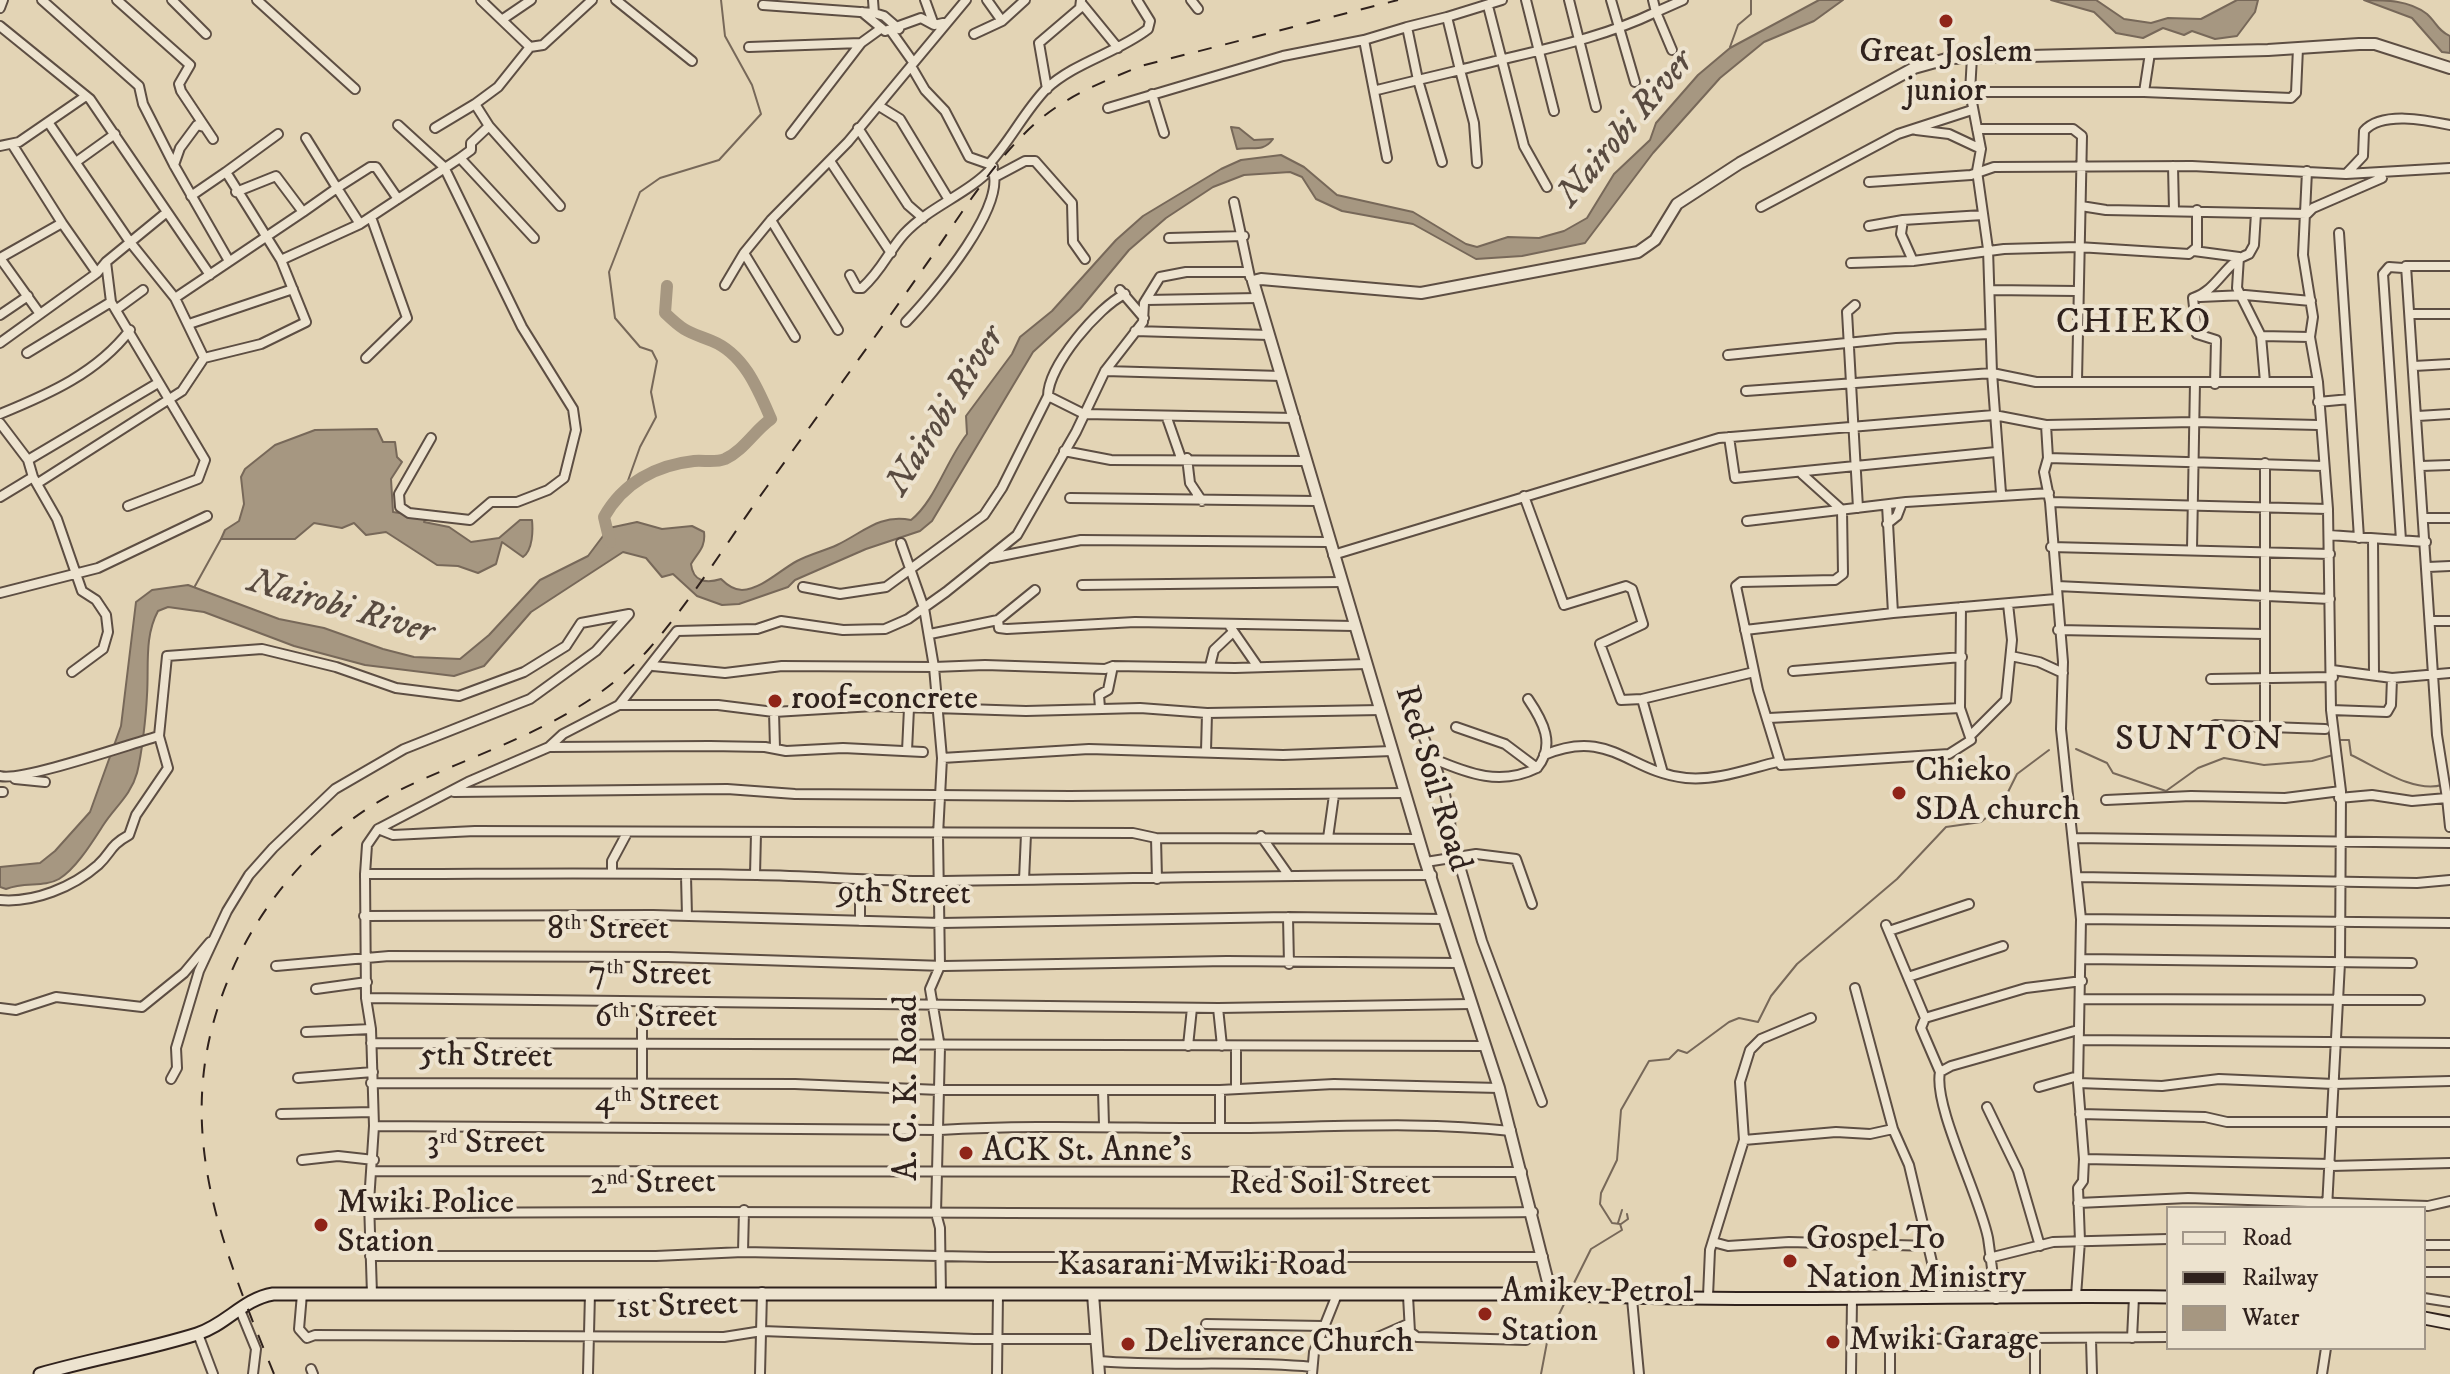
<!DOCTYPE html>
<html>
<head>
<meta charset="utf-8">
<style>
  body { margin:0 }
  #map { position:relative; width:2450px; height:1374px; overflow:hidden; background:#e3d4b5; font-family:"IM FELL DW Pica",serif }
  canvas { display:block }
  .legend { position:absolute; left:2166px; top:1206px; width:260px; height:144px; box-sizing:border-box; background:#ede3cf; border:2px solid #a19688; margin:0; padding:10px 14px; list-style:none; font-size:24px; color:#30221d }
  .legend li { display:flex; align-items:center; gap:16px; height:40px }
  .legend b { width:40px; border:2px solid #a19688 }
</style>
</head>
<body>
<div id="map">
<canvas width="2450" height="1374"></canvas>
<ul class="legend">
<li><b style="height:10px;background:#ede3cf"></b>Road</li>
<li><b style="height:10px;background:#30221d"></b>Railway</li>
<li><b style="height:22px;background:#a69781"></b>Water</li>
</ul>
</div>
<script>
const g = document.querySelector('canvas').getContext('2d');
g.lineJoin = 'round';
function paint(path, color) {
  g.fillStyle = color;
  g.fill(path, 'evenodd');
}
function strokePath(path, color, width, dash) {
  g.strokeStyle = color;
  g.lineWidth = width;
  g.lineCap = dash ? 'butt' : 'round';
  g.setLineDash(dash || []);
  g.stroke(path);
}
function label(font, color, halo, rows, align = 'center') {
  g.font = font + ' "IM FELL DW Pica",serif';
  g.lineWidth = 8;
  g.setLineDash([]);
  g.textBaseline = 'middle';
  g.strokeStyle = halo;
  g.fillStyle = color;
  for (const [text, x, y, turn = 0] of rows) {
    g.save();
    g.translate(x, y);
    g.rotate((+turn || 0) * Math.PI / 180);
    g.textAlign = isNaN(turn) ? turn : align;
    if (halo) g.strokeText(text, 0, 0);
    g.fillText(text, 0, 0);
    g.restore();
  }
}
const water = new Path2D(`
  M1819,0H1843L1814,21L1764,42L1720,78L1653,153L1585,243L1522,256L1476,259L1413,224L1342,211L1316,199L1302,177L1290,172L1244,175L1213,187L1166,218L1129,250L1080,309L1033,352L932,521L920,531L866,549L795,580L788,587L739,604L722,605L697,596L673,574L662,577L646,558L623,552L531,612L484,666L454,676L365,665L294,646L204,612L168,607L158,611C144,637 149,666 147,695C146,716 142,753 137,773C131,795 115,807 104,824C93,841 76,869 59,879C43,888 25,881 6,889L0,887V867L40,863L55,851L90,812L121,726L136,602L152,590L188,585L279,619L324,628L383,649L414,657L460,659L489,635L540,580L588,556L609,528L637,522L662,529L692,526L704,532C706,548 697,553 691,564C693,581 705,584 721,579C726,584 734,590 742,590C762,589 780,570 797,561C810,554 824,551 837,545C864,532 879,514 911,520C935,501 946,461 967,434L966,416L1012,354L1020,337L1052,311L1116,240L1143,216L1221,169L1241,160L1281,155L1304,167L1337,195L1413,212L1466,244L1477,247L1508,237L1539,238L1564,231L1587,218L1614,174L1650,140L1656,123L1698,75L1730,48Z
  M2051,0H2096L2124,19L2151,23L2168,18L2201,19L2237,0H2258L2255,12L2237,36L2215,39L2192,31L2184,35L2163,28L2143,38L2116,33L2094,12Z
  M2364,0C2385,0 2409,0 2427,14C2436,22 2438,31 2450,36V53L2442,52L2412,18Z
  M1231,127L1239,128L1254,140L1273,139C1263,153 1252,146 1237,149Z
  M377,429L383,442H395L397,457L402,462L391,479L393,512L426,517L424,522L449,527L471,542L499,538L520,520H532C533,530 533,550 523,557L502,542L496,564L478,573L458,566L437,565L386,532L366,535L354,523L342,528L314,523L295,539H221L225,530L239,521L244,504L241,477L245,469L275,445L315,430Z`);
paint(water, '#a69781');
strokePath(water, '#776859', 2);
strokePath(new Path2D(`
  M1730,47L1738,25L1751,14V0
  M625,489L640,447L656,417L651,392L657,361L652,351L640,347L615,318L609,272L640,192L660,178L719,160L761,114L752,85L725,36L721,0
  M195,586L221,539
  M2339,747V740H2349L2351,755C2377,767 2413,793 2442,785
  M2076,749L2107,763L2113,773L2166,791L2198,768L2224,758L2264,765L2312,761L2333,755
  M1618,1223L1622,1210
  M1621,1224L1628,1219L1627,1214
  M1571,1289L1591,1249L1622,1230L1620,1224L1612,1223L1600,1204L1601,1193L1617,1160L1621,1110L1649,1061L1669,1059L1678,1050L1687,1053L1729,1022L1739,1018L1758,1022L1771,996L1797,964L1897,879L1946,827L1981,822L1987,817L2003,802L2017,774L2049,750
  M1541,1374L1548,1337L1567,1298`), '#776859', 2);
strokePath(new Path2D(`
  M610,542L604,517C623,483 656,465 694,461C704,460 715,463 725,459C744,450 754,431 771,419C758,389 744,354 712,341C687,331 686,333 665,313L667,286`), '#a69781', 12);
const minor = new Path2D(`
  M42,0L139,86L143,104L174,165L229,261
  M117,0L190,65L179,84L181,91L213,139
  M172,0L206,34
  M257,0L355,89
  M616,0L692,61
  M873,0L874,13
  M925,0L933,22
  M966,0L911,66L925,90L945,111L969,157L989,164
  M987,0L1002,21
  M1191,0L1198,9
  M1502,0L1447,17L1460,70C1527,52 1594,42 1656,12L1672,50
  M1526,0L1554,111
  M1569,0L1596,107
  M1611,0L1635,82
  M1653,0L1656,12L1683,0
  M1082,4L1118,48
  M763,5L874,13L884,16L899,29
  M1488,6L1524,146L1547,187
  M0,8L3,0
  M862,12L885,31L921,18L934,25L943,23
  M1447,17L1407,27L1418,80L1460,70L1474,123L1477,163
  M503,19L531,0
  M0,26L90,99L210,275
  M891,31L913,62
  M974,34L1002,21L1025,0
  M530,47L543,45L592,0
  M749,47L861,43L879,30
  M1972,57L1970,92L1981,149L1977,171L1988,249L1992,373L2001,493
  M1047,89L1039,43L1080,8L1081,0
  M1377,90L1418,80L1442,162
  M1970,92H2144L2150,53
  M2144,92L2291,98L2296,93L2298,48
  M1152,94L1164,133
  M879,106L900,119L949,200
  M1108,108L1283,56L1364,40
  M48,122L130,242L175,298L303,212
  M398,125L444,167L522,327L573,409L576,430L564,478L548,490L517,502H491L470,520L409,513L400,507L399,494L431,438
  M489,126L560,206
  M435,128L475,104
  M858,128L908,205L923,218
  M1977,129H2073L2082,136L2077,381
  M1916,130L1949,134L1981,149
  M791,134L861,43
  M306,138L337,188L370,167H376L398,199
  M12,144L62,223
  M0,146L19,142L86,96
  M460,158L534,238
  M1387,158L1364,40L1407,27
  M830,161L891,253
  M76,162L115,134
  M174,165L180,148L197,125L204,127
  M2173,166L2174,210
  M2307,171L2303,255L2313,317L2310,337L2318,382L2328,509L2331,710L2341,791L2340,963L2327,1208
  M226,172L278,134
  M2347,173L2363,156L2364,131C2382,111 2426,120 2450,125
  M995,177L1025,161H1035L1072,203L1073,242L1085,259
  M1869,182L1971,175L1994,167L2192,166L2346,174L2450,168
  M236,192L276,176L303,212L337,188L360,224
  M191,196L226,172L281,260L360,224L460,158L471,150V143L489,126L475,104L498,87L530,47L481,0
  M1234,202L1250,277
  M2081,206L2106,210L2307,214L2313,208L2382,178
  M1761,207L1898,134L1972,110
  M771,220L838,330
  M1903,220L1901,234L1913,261
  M1869,226L1903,220L1983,215
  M1169,238L1244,236
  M2194,251L2239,257L2237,288L2261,336L2265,382
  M0,258L62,223L97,273L0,343
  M0,258L40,314
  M106,262L167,212
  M1851,263L1913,261L2004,249L2078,247L2189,254L2197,247V210
  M97,273L106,262L111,302L205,460L198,479L128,506
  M850,275L857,288H862C882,270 888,252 904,234C930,206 967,195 993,167
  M725,285L744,253
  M1120,290L1144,318
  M1990,290L2076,291
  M2200,297L2245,295L2311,301
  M175,298L204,358
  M1146,300L1258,298
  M1855,305L1847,312L1858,508
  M117,309L143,290
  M2412,314H2450
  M0,315L28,296
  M906,322C929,298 1017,197 989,164C1011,140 1024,112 1046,89C1075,62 1117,53 1148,29L1150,21L1137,0
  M189,324L293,289
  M1135,331L1269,335
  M2261,336L2310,337
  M795,337L744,253L771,220L848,142L911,66
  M27,353L111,302
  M1728,355L1896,338L1990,334
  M366,358L407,318L371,217
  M2414,366L2450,364
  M1105,371L1281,376
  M2215,384L2216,340L2197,334L2193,298C2218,290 2225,262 2249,254L2254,245L2256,213
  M1746,391L1992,373L2036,382H2318
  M1048,396C1048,366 1098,307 1125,294
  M2350,399L2359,538
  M2318,402L2350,399L2339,233
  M0,414C49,394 97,373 130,330
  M2418,416L2450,414
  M1167,418L1181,458
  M0,423L28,460L33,477L0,497
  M2046,425L2194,422L2318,425
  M1729,437L1735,478L1996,452
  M1064,451L1111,460L1306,461
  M1187,458L1190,483L1202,501
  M2048,458L2324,466
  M28,460L158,383
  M2421,466L2450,465
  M1802,474L1842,510L1843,574L1835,580L1741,582L1736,586L1758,690L1781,765L1949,754L1971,740L1960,708L1961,607
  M33,477L57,519L82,591L96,600L106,615L108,632L103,649L72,672
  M38,483L182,391L204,358L261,344L306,322L281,260
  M1524,496L1564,605L1626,586L1632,589L1643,624L1600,644L1621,700L1642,699
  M1070,498L1316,501
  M2050,502L2328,509
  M1887,505L1893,613
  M2425,518H2450
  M1747,521L1906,502L2049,493
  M1887,524L1897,516L1902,503
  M2329,535L2426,542
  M2373,539L2374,674
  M2401,540L2383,274L2389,267L2403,268
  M901,543L924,608L934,667L985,665L1105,669L1113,666L1235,668L1366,664
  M2051,547L2330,554
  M2192,549L2195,382
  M1333,555L1719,438L1994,415L2046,425L2048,458L2044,472L2050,502L2063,662L2061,729L2081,919L2078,1083L2084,1159L2083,1181L2078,1188L2080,1241L2076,1296
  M991,558L1081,540L1328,542
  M2428,567L2450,566
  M1082,585L1341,582
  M2057,586L2330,599
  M803,587L840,594L886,587L984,515L1002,488L1048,396L1084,414L1295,418
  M0,593L98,568L207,516
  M998,620L999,628L1007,629L1135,622L1354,626
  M2432,621H2450
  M1229,625L1258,667
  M1745,630L1893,613L2056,599
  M2058,630L2264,634
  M930,634L998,620L1035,590
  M2011,656L2039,662L2063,673
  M653,666L725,673L782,666L934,667L942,758
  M1210,666L1214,650L1233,632
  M2332,670L2392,678L2450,673
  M1793,671L1962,657
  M2211,679L2333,677
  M619,705H718L774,712L874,706L1026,711L1140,708L1207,713L1206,751
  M1100,708L1099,695L1108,690L1113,666
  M2331,710L2387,712L2391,705L2392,678
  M774,712L775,748
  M1207,713L1381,710
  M1769,718L1960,708
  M2215,725L2325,729
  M1456,727L1505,744L1537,768C1556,745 1543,721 1528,699
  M2265,727V463
  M1972,734L2006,700L2012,640L2008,604
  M1424,738C1442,778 1454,813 1451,857
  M550,746L563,734L619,705L677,631L757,629L781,621L843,630L885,629L908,619L946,592L1017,535L1076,432L1105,371L1143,322L1144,303L1160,277L1186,272H1248
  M907,751L909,708
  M1544,755C1610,727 1628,772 1686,778C1716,781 1748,769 1777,762
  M1434,759C1469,774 1501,786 1537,768
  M1663,773L1642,699L1754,672
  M0,776C21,782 130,744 159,736
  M15,779L45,782
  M0,792H3
  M454,792L727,789L795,794L1070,796L1405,793
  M2339,798L2372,795L2412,801L2447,798L2450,827
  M2447,798L2437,735L2406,266H2450
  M2106,800L2191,796L2285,798L2341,791
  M378,829L393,835L475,831L1133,833L1156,838L1418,839
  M1261,836L1287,873
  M1156,838L1157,879
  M1328,838L1334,795
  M2073,838L2450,843
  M1457,856L1482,941L1542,1102
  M1426,862L1476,854L1516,859L1532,904
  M612,872V861L627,833
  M365,874C495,874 626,872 757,875C819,876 881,882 944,881C1107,879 1269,875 1432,875
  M755,875L756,833
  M686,876L687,916
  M2079,877L2417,883L2450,880
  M860,880V921
  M1024,880L1026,834
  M0,900C34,903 73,887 98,865C112,852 109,846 129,835L136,815L168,768L159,736L167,656L262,649L336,667L396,688L459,696L524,672L566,646L581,623L629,614L596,651L530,699L404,749L335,789L273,848L249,875L227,911L199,971L176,1048L177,1068L171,1079
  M364,916L653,915L941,923L1288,917L1443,919
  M1288,917L1289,964
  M2081,919L2450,923
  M1886,925L1925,1018L2026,988L2082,981
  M1889,931L1969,904
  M2083,959L2412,963
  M276,966L389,956L668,957L944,966L1227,961L1458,963
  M1908,977L2003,946
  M1855,988L1893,1129L1909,1165L1940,1296
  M316,989L367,982
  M366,998L1218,1008
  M2082,999L2420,1000
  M642,1002V1086
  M0,1008L16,1010L56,997L142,1007L184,973L210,942
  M1925,1018L1921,1028L1940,1072
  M306,1032L371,1029
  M2080,1040L2450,1043
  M371,1043L1485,1046
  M1188,1046L1192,1008
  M1222,1046L1218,1008L1471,1004
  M298,1078L373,1072
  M371,1083L795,1084L940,1090H1220L1334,1084L1499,1088
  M2078,1083L2162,1086L2219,1079L2334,1084L2450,1081
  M2039,1087L2078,1076
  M1236,1088V1046
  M1103,1090L1104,1125
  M1987,1107L2018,1171L2040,1246
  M281,1114L373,1112
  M2080,1114L2205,1117L2227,1122H2450
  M374,1126L940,1130C1041,1124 1142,1129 1244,1128C1333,1127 1422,1121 1511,1131
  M1220,1127V1090
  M1744,1140L1836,1132L1870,1134L1893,1129
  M2084,1159L2331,1164
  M302,1160L338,1156L374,1160
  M2331,1166L2450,1163
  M372,1171L1522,1172
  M2078,1203L2188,1198L2428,1206L2450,1201
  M370,1214C758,1208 1146,1217 1533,1212
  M1713,1242L1728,1246L1789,1242L1930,1246
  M2424,1245H2450
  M743,1252L744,1210
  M370,1256H656L743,1252L989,1257H1543
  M1989,1258L2053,1242L2168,1239
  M2424,1272H2450
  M302,1294L299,1329L307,1338L315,1335L724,1337L762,1331L974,1339H1096
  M372,1294L369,1202L374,1126L371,1029L366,998L365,874L367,845L378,829L468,782L549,747L710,746L765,747L786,751L843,748L923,752
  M941,1295L940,1228L936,1213L940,1047L930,989L940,966L938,835L942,758L1089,749L1283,755L1392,751
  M1408,1296L1410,1332L1417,1337L1526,1340
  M1708,1296L1710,1250L1744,1140L1740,1082L1750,1050L1761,1039L1811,1018
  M2424,1298L2450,1302
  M1632,1299L1639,1374
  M1996,1299C1993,1279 1991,1258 1988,1238C1980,1197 1933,1106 1940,1072L1951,1066L2078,1030
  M240,1310L256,1349L253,1374
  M1206,1324L1323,1326
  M198,1334L213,1374
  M2132,1338L2134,1297
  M2035,1340V1374
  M2091,1340L2092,1374
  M1319,1342H1367L1408,1324
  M1098,1361C1170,1367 1241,1360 1312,1367
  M311,1369L313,1374
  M588,1374L590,1293
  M760,1374L762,1292
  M997,1374L998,1294
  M1312,1374L1314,1352L1336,1297
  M1851,1374L1852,1299
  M1890,1374V1344L1896,1339L2168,1337
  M2322,1374L2326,1348`);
const tertiary = new Path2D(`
  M1093,1294L1099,1374
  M1551,1294L1499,1088L1424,857L1253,281L1261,279L1421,293L1638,252L1655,240L1677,204L1740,163L1914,68L1950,58L2268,50L2359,44H2375L2450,68`);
const secondary = new Path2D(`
  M2424,1318L2450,1323
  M40,1374C92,1359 146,1350 197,1334C226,1325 243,1299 273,1294H1551C1756,1304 1962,1294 2168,1297`);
strokePath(minor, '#5d4e43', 12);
strokePath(tertiary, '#5d4e43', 14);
strokePath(secondary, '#30221d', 15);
strokePath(minor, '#ede3cf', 8);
strokePath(tertiary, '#ede3cf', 10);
strokePath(secondary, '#ede3cf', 11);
strokePath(new Path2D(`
  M274,1374C220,1241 169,1123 228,980C259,902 324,827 400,790C486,748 582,724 648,650C692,600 727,542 766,488C818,415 871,343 923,269C960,217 1002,144 1055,108C1081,90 1112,78 1141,66L1398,0`), '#30221d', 2, [14, 14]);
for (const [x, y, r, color] of [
  [1946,21,8,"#8f2418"],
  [775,701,8,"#8f2418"],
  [1899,793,8,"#8f2418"],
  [966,1153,8,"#8f2418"],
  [321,1225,8,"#8f2418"],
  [1790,1261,8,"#8f2418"],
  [1485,1314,8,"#8f2418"],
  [1833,1342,8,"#8f2418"],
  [1128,1344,8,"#8f2418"]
]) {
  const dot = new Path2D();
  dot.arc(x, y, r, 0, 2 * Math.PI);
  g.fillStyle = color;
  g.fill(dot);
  strokePath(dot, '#ede3cf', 3);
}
label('34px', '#30221d', '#ede3cf', [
  ["Great Joslem",1946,54,"center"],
  ["junior",1946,93,"center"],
  ["roof=concrete",791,701],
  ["Chieko",1915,773],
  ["SDA church",1915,812],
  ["ACK St. Anne's",982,1153],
  ["Mwiki Police",337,1205],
  ["Station",337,1244],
  ["Gospel To",1806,1241],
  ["Nation Ministry",1806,1280],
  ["Amikev Petrol",1501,1294],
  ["Station",1501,1333],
  ["Mwiki Garage",1849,1342],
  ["Deliverance Church",1144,1344]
], 'left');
label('34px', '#30221d', '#ede3cf', [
  ["Red Soil Road",1431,779,73],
  ["9th Street",904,895,1],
  ["8ᵗʰ Street",608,931],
  ["7ᵗʰ Street",650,976,1],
  ["6ᵗʰ Street",656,1019],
  ["5th Street",486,1058,1],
  ["A. C. K. Road",909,1088,-90],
  ["4ᵗʰ Street",657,1103],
  ["3ʳᵈ Street",486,1145],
  ["2ⁿᵈ Street",653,1185,-1],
  ["Red Soil Street",1330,1186],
  ["Kasarani Mwiki Road",1202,1267],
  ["1st Street",677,1308,-2]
]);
label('italic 36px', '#594b40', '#ede3cf', [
  ["Nairobi River",1627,130,-50],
  ["Nairobi River",947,412,-58],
  ["Nairobi River",340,609,16]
]);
g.letterSpacing = '2px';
label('36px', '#30221d', '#ede3cf', [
  ["CHIEKO",2134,325],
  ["SUNTON",2200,742]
]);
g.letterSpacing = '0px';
</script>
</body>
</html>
